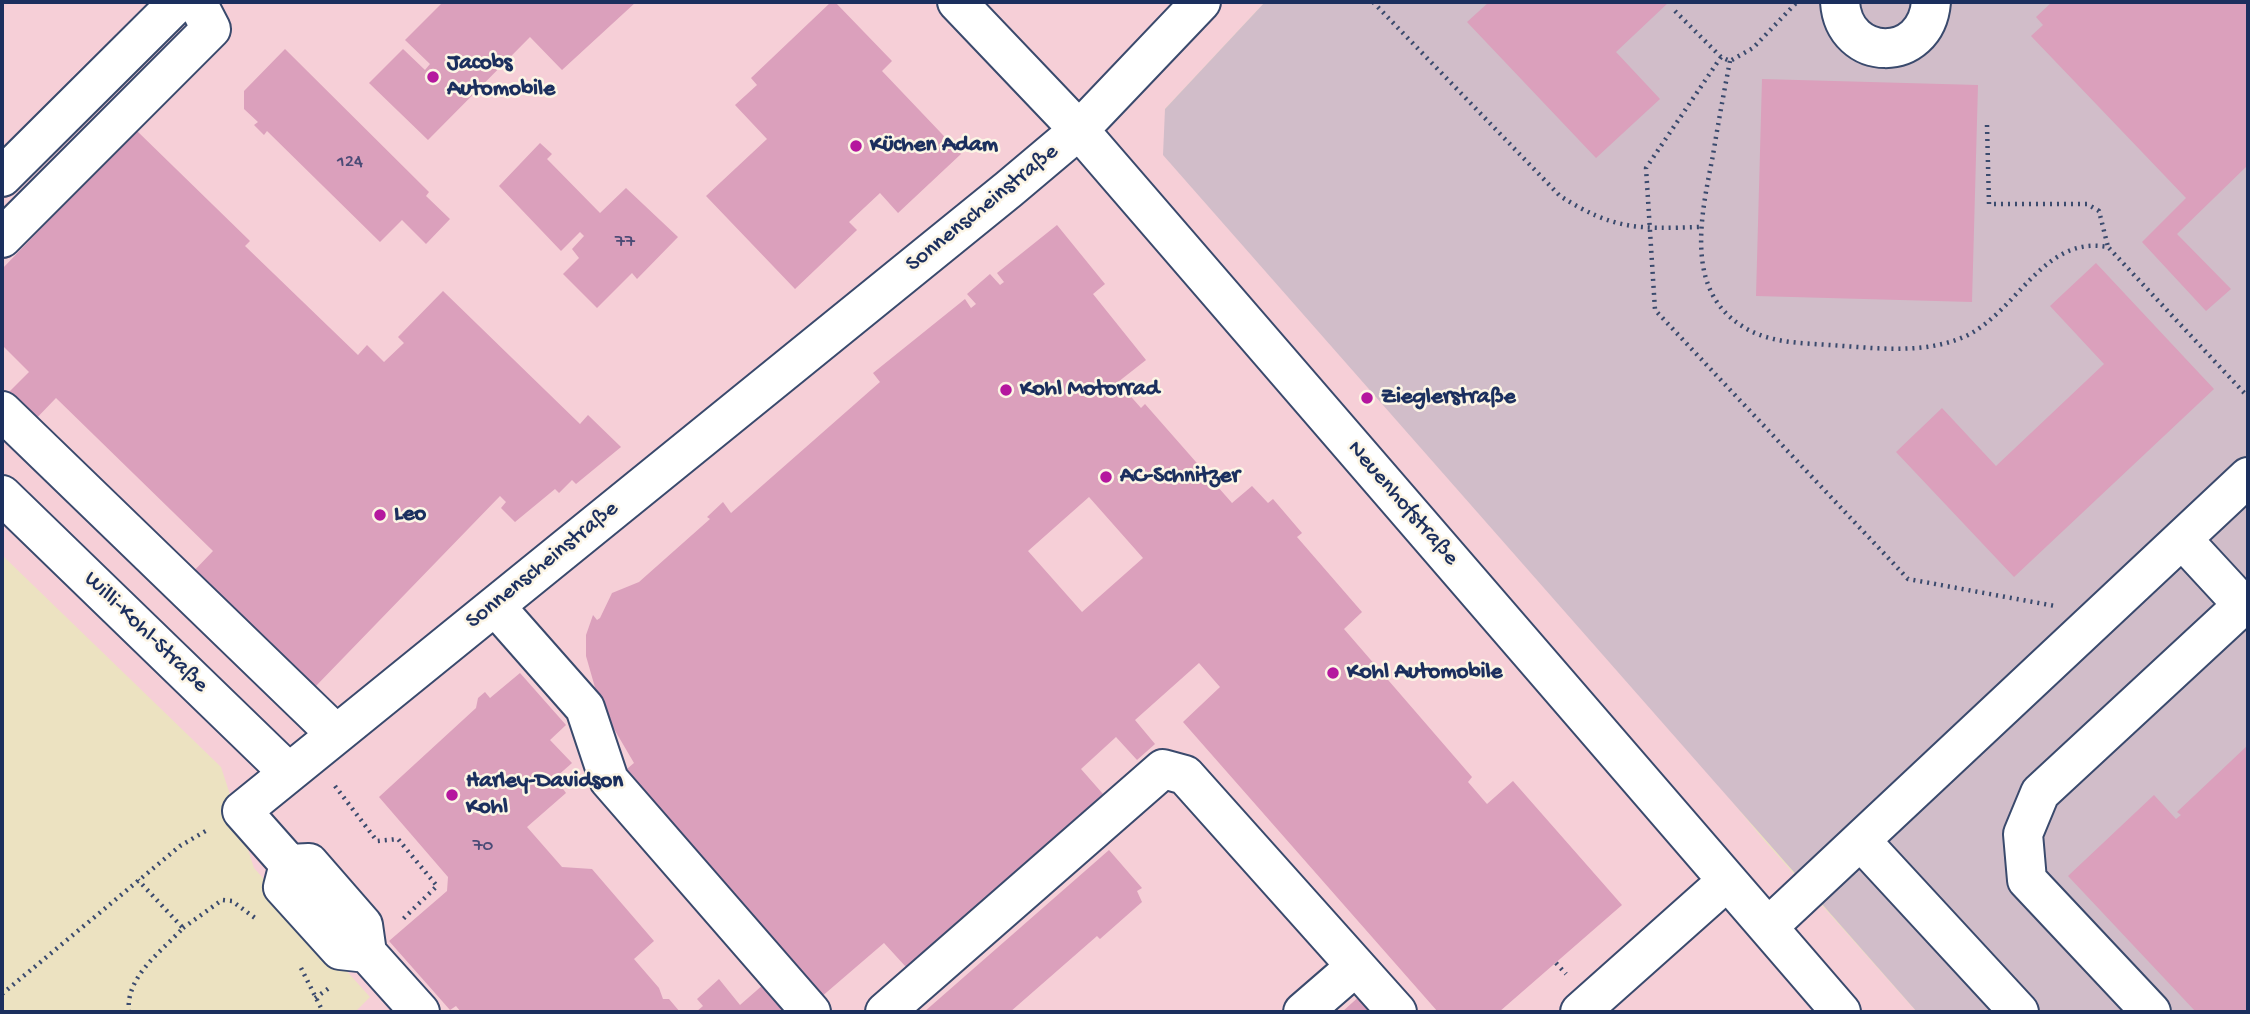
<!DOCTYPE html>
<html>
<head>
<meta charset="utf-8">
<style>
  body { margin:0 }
  #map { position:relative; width:2250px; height:1014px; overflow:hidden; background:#ece2c1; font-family:"Gochi Hand",sans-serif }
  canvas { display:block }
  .frame { position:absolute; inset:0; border:4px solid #1b2f5e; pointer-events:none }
</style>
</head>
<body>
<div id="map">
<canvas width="2250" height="1014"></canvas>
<div class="frame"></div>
</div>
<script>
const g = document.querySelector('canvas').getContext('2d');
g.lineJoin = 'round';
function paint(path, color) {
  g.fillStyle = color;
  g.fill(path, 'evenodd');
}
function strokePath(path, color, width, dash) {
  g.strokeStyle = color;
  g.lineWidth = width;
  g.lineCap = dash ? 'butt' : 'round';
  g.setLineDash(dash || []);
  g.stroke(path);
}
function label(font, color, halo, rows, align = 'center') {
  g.font = font + ' "Gochi Hand",sans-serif';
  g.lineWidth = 5;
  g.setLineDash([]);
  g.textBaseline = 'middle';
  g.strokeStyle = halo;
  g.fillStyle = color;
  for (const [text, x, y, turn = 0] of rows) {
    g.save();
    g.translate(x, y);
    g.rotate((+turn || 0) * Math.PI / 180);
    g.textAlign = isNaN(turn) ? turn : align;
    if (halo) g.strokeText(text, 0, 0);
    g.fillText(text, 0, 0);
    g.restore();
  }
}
paint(new Path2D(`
  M2,2H1265L1165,109L1763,839L1917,1012H355L370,997L254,868L221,767L2,555Z`), '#f6cfd7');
paint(new Path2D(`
  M1265,2H2248V1012H1917L1163,155L1165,109Z`), '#d1bdc9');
paint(new Path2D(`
  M443,2H636L562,70L530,37L428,140L369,83L403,49L425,70L430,64L405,40Z
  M831,2H835L892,61L882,71L961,154L898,213L880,193L849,222L857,230L795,289L706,196L767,139L735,105L757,85L751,78Z
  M1489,2H1669L1616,52L1660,99L1596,158L1467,22Z
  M2052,2H2248V165L2177,234L2231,289L2206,311L2142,242L2186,198L2031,36L2043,25L2036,17Z
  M285,49L429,192L426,196L450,219L426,244L402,220L380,242L267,131L264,135L254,125L258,122L244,109V91Z
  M1762,79L1978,85L1972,302L1756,296Z
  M136,130L250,241L245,246L358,355L367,345L384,362L404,343L398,337L443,291L580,424L588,415L621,447L576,484L572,480L559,493L555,489L515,522L501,508L506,502L500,496L315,687L211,587L190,575L213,551L56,398L30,425L3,398L29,372L2,345V269Z
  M540,143L552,154L547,159L600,213L626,188L678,237L637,279L632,273L597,308L563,274L579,258L572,249L584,236L580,232L561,251L499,186Z
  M1057,225L1105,284L1093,294L1146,360L1118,382L1141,408L1145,404L1232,503L1252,486L1268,503L1273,499L1302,533L1297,537L1362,612L1344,629L1472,777L1468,782L1487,804L1513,781L1622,905L1499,1012H1438L1183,722L1220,687L1199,663L1135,720L1155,744L1137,760L1116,737L1081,769L1103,794L906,967L884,943L820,998L622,773L634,763L600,705L586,656V635L593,615L597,620L600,618L612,593L639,582L710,519L707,517L723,502L731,513L880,382L873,373L965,299L971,308L976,304L967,294L990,274L1000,285L1004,282L997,273ZM1089,497L1143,558L1082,612L1028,551Z
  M2096,263L2214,389L2014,577L1896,452L1942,408L1996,466L2104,364L2050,306Z
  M520,673L566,725L550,740L572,763L555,778L566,793L527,827L562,867L592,869L654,941L634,959L659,988L663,999H669L680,1012H461L456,1006L450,1010L389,941L447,891L448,877L379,797L476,708L478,698L485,692L490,698Z
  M2248,745V1012H2196L2068,876L2154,795L2176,819L2181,815L2177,812Z
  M1109,850L1142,888L1137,891L1142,902L1100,939L1097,936L1010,1012H924Z
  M719,979L740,1005L764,984L789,1012H696L703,1006L697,999Z
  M1363,993L1380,1012H1342Z`), '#dba0bc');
const minor = new Path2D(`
  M957,2L1079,130L1841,1012
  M1840,2C1844,63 1926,64 1931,2
  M2,177L178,2
  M2,238L211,29L197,2
  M2,411L336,734
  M2,495L288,772
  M495,606L585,708L609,780L811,1012
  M1861,841L2019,1012
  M289,864L242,811L1009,189L1079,130L1201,2
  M289,864L309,863L363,925L367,953L420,1012
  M289,864L283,887L340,950L367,953
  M1768,927L2248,477
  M885,1012L1163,769L1185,775L1397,1012
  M1303,1012L1355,967
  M1580,1012L1727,881
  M2151,1012L2027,880L2023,834L2040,793L2243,605L2182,539`);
strokePath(minor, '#3a4a6d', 42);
strokePath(new Path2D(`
  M1373,2L1560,196C1614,230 1637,229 1700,227
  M1675,11L1721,57L1730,61L1753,48L1797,2
  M1721,57L1646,168L1655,310L1908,579L2055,606
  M1730,61C1724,92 1718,124 1713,155C1702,212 1683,289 1742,326C1768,343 1800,343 1830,345C1875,348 1924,355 1966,336C2018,311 2043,235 2108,247L2248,397
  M1987,125L1989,204H2087L2099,211L2108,247
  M335,786L377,841L398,839L437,886L402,920
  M183,928L222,900L232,901L255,918
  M1556,963L1566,974
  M301,968L323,1012
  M2,994L180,846L209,829
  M315,998L332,986
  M129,1012C125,977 161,952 183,928L138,880`), '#3a4a6d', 4.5, [2, 5]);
strokePath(minor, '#fff', 38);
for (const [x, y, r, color] of [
  [433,77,7,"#b5179e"],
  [856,146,7,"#b5179e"],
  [1006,390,7,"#b5179e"],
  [1367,398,7,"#b5179e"],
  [1106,477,7,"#b5179e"],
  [380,515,7,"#b5179e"],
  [1333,673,7,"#b5179e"],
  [452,795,7,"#b5179e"]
]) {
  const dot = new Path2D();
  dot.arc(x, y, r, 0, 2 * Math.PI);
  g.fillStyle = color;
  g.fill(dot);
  strokePath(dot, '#fcf5e5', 2.5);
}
label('19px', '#4b4b76', null, [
  ["124",350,163],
  ["77",625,243],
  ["70",483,847]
]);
label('bold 23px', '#1b2f5e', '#fcf5e5', [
  ["Jacobs",447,64],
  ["Automobile",447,90],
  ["Küchen Adam",870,146],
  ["Kohl Motorrad",1020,390],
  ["Zieglerstraße",1381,398],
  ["AC-Schnitzer",1120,477],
  ["Leo",394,515],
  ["Kohl Automobile",1347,673],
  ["Harley-Davidson",466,782],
  ["Kohl",466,808]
], 'left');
label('23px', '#1b2f5e', '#fcf5e5', [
  ["Sonnenscheinstraße",983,209,-39],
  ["Neuenhofstraße",1402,504,49],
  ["Sonnenscheinstraße",543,566,-39],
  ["Willi-Kohl-Straße",145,633,44]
]);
</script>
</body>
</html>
